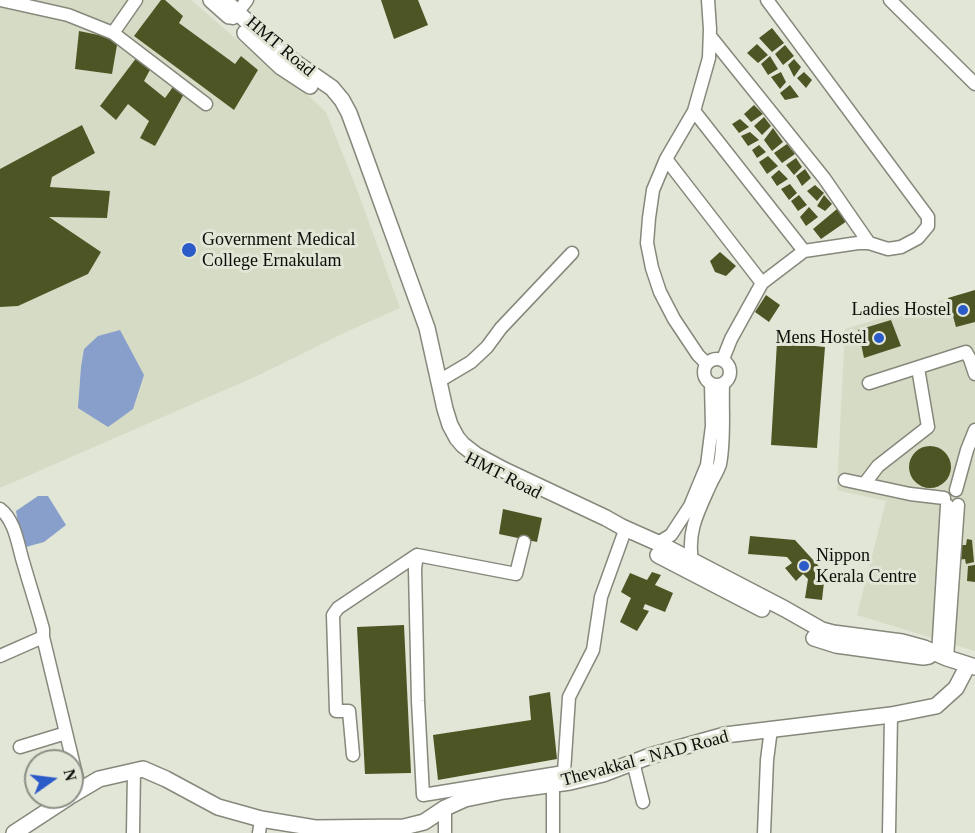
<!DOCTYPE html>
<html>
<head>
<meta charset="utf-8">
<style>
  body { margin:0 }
  #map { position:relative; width:975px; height:833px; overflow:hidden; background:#e2e6d7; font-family:"Times New Roman",serif }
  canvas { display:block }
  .north { position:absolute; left:24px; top:749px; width:60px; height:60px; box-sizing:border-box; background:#e2e6d7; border:2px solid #8c8f85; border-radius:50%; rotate:76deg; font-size:16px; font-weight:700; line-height:24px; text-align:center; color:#0c0d09 }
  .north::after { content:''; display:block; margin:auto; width:21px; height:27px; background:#2b5ac9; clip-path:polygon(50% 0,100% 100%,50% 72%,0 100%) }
</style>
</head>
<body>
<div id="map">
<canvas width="975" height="833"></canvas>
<div class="north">N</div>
</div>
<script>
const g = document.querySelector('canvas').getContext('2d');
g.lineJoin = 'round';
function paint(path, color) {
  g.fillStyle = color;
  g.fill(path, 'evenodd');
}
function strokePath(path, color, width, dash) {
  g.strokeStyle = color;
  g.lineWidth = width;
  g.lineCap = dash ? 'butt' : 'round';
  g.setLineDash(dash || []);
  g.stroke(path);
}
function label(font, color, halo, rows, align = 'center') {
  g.font = font + ' "Times New Roman",serif';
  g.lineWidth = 6;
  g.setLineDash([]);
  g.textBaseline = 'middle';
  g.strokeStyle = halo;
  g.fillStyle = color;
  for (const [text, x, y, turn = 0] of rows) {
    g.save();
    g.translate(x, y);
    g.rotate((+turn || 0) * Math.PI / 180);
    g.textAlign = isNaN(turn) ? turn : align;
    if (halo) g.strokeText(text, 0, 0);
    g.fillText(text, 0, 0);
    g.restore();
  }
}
paint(new Path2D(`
  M0,0H191L247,48L295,83L326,112L358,192L400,308L344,333L257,376L0,488Z
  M975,290V651L857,615L886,501L837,490L845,329Z`), '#d6dbc5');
paint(new Path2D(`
  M120,330L144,375L133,409L108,427L78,408L81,367L84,349L98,336Z
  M38,496H48L66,525L44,542L26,547L19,529L16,511Z`), '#889ecb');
paint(new Path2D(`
  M161,0H165L183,16L179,23L235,64L241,56L258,70L234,110L134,36Z
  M381,0H418L428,25L394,39Z
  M772,28L784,43L772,52L759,38Z
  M79,31L118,39L112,74L75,69Z
  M757,44L768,55L758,63L747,53Z
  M785,45L794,56L783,65L775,54Z
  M770,56L778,69L768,75L761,64Z
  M137,57L151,68L144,81L165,98L175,84L185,92L155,146L140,138L149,121L128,104L116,120L100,106Z
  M794,59L801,67L794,77L788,65Z
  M781,72L786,82L780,89L771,77Z
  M804,72L812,80L806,88L797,78Z
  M790,85L799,97L785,100L780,93Z
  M754,105L763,114L751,122L744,114Z
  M764,117L771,126L762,135L754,126Z
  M740,119L749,127L739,133L732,124Z
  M82,125L95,153L52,177L50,187L110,191L107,218L49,217L101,252L88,274L18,306L0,307V169Z
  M773,128L783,142L772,151L764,140Z
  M750,132L759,140L748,146L741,136Z
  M787,144L795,154L782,163L774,153Z
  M759,145L766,152L757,158L752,150Z
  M768,156L778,166L767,174L759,162Z
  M796,158L802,167L794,175L786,165Z
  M805,169L811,178L802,186L796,176Z
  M779,170L788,179L777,186L771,177Z
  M790,184L797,193L789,200L781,189Z
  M815,185L824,193L817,201L807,191Z
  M799,195L807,205L798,211L791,201Z
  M824,195L832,204L825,211L817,206Z
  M809,207L818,217L806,226L800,217Z
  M837,209L847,221L821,239L813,229Z
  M720,252L736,266L726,276L715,272L710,261Z
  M975,290V322L956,327L948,298Z
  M766,295L780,305L769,322L755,312Z
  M891,320L901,346L864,358L858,330Z
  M777,342L825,347L817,448L771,445Z
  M909 467a21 21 0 1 1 42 0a21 21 0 1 1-42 0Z
  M503,509L542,518L537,542L499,534Z
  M750,536L795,540L825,573L822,600L805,598L808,579L803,574L796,581L785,568L792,563L787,557L748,554Z
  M967,539L972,540L974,562L966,564L965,559L957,560V545H966Z
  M975,565V582L967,581L968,566Z
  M652,572L661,575L655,585L673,593L665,612L645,604L643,609L649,611L637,631L620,622L631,598L621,592L630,573L647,580Z
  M404,625L411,773L365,774L357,627Z
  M550,692L557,759L438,780L433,735L531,720L529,696Z`), '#4e5525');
const minor = new Path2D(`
  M1,0L68,15L113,33
  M136,0L113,33L206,104
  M890,0L975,84
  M233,18L247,0
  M710,36L824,178L869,243
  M694,111L804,251
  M666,159L762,283
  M704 372a13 13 0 1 1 26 0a13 13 0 1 1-26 0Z
  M723,359L731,339L762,283L804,251L858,243H869L888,249L901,247L918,238L928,226V217L767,0
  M707,364L698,355L674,319L660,292L652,268L647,243L649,218L653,190L666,159L694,111L709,58L710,29L708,0
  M439,381L471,362L487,347L501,328L572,253
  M869,383L966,352L970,359L975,374
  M845,480L910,494L944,498
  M865,483L878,466L928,427L918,368
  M956,490L967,450L975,430
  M0,509C16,521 18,547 24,565C30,586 37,607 43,629V637L80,791
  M524,542L516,574L417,555L415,569L418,701L423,795L564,772L569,697L593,650L601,597L623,536
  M658,543L671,535L690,506L707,465L712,426L711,384
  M692,561C687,531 698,512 710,485C713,478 718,471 720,464C725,438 722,410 723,384
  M938,655L947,505
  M0,656L43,637
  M947,658L958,505
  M20,747L66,733
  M353,755L349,711H336L333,615L338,608L417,555
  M633,762L643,802
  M553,784V833
  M445,808V833
  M133,833L134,771
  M259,833L261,819
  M764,833L767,760L771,729
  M889,833L891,715`);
const major = new Path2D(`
  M211,0L229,16
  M224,0L280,52L332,88L342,100L349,113L359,140L427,328L445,409L450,425L457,438L463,445L476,455L504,470L606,518L622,527L658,543L785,609L822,630L833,633L902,642L924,648L947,658L975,667
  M245,33L281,67L310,86
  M658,555L762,609
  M814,638L836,645L923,657L929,656
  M72,795L99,779L143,769L166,779L218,807L261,819L315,828L404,827L424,822L445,808L465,799L504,791L570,782L603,774L650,756L725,735L891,715L936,706L956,688L968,665
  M14,833L69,797`);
strokePath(minor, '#85887b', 15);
strokePath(major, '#85887b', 18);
strokePath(minor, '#fff', 12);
strokePath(major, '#fff', 15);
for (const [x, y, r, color] of [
  [189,250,8,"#2b5ac9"],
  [963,310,6,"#2b5ac9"],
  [879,338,6,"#2b5ac9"],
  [804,566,6,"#2b5ac9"]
]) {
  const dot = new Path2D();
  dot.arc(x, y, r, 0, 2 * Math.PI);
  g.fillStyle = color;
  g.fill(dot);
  strokePath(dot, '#e2e6d7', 2);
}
label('18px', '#0c0d09', '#e2e6d7', [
  ["HMT Road",280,47,40],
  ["HMT Road",503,476,27],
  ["Thevakkal - NAD Road",645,759,-15]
]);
label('18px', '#0c0d09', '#e2e6d7', [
  ["Government Medical",202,240],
  ["College Ernakulam",202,261],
  ["Ladies Hostel",951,310,"right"],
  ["Mens Hostel",867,338,"right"],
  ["Nippon",816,556],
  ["Kerala Centre",816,577]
], 'left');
</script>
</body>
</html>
